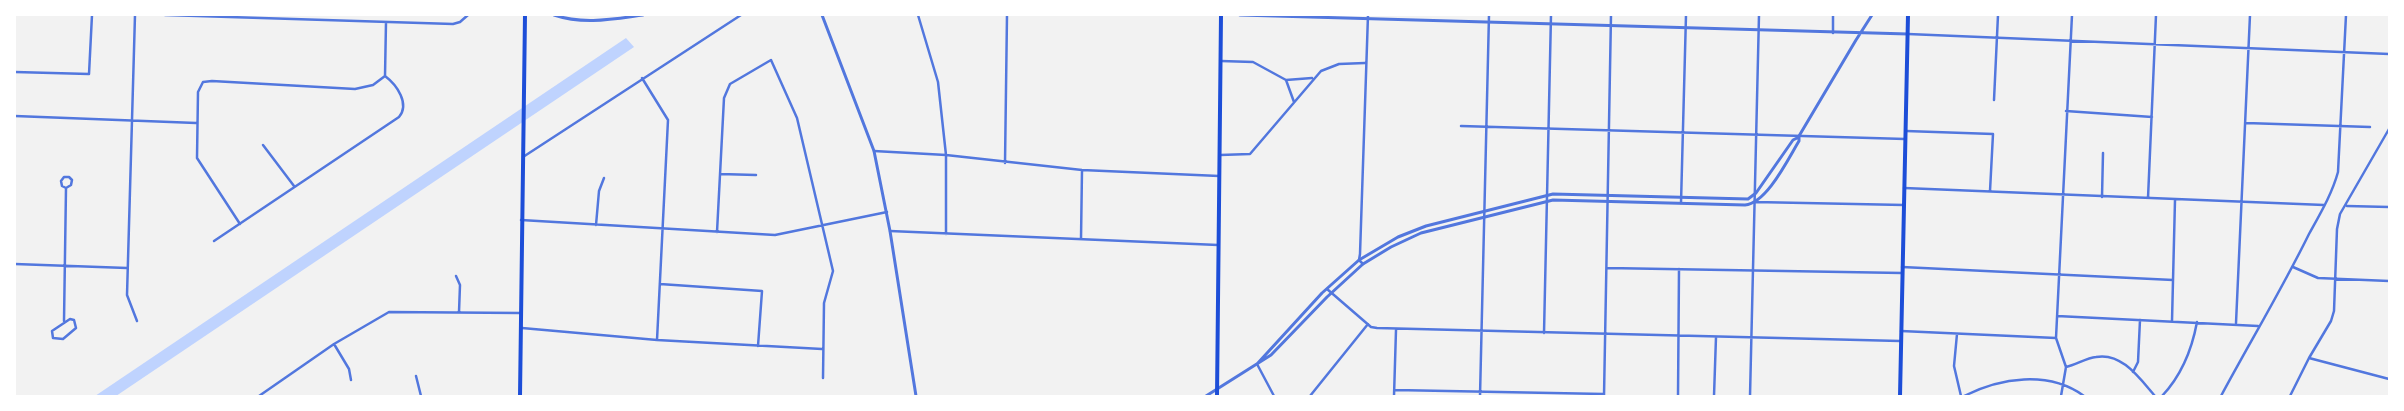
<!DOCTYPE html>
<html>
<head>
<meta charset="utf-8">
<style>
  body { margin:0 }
  #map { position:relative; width:2404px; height:411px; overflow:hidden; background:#f2f2f2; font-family:"PT Sans",sans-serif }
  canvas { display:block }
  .frame { position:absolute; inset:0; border:16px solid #fff; pointer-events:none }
</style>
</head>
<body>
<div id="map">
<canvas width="2404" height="411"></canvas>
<div class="frame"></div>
</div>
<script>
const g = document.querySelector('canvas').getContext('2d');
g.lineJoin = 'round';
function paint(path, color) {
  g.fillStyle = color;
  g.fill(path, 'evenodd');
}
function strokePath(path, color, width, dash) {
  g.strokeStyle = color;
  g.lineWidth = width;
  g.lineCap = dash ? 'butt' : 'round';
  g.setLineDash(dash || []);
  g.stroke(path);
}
paint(new Path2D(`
  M626,38L634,47L116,396H95Z`), '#bfd3fe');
strokePath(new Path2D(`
  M135,15L127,295L137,321
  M165,15L453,24L460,22L468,15
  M918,15L938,82L946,155V234
  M1833,33V15
  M1908,34L2389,54
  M1221,61L1253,62L1286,80L1312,78
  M15,72L89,74L92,15
  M385,76L386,22
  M642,78L668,120L657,340
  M1286,80L1294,102
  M1994,100L1998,15
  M2066,111L2152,117
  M15,116L196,123
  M2246,123L2370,127
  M1461,126L1905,139
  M1906,131L1993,134L1990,191
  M263,145L294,186
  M874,151L946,155L1082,170L1219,176
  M1220,155L1250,154L1321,71L1339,64L1365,63
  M523,157L741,15
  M1005,163L1007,15
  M720,174L756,175
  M1904,188L2324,205
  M2102,197L2103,153
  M2148,198L2156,15
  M1755,202L1904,205
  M1681,203L1686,15
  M2347,206L2389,207
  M521,220L775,235L887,212
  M240,224L197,158L198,92L203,82L212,81L355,89L373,85L385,76
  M596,225L599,191L604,178
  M890,231L1218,245
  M717,232L724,98L730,84L771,60L797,118L833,271L824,303L823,378
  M1081,239L1082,170
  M214,241L399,117C410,104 397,85 385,76
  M15,264L127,268
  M1363,264L1359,260L1360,254L1368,15
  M1902,267L2173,280
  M2293,267L2318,278L2389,281
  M1607,268L1902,273
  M456,276L460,285L459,312
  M660,284L762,291L758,346
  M1327,289L1371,327L1377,328L1900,341
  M2057,316L2258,326
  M70,319L74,320L76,328L63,339L53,338L52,331Z
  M64,321L66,188L71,185L72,180L69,177H64L61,181L62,186L66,188
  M2172,321L2175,200
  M2236,323L2250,15
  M522,328L657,340L822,349
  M1901,331L2056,338
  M1544,333L1551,15
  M1957,334L1954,366L1961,396
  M334,344L349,369L351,380
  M2309,358L2389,379
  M1257,364L1274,396
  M2066,367C2076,365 2086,358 2096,357C2122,352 2140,379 2155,396
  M2133,372L2138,362L2140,320
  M416,376L421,396
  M1395,390L1604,394
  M259,396L334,344L389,312L520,313
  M1310,396L1368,324
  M1394,396L1396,330
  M1480,396L1489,15
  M1604,396L1611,15
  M1678,396L1679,269
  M1714,396L1716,337
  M1750,396L1759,15
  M1964,396C2000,378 2048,370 2084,396
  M2061,396L2066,367L2056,338L2072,15
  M2162,396C2181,376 2192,349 2197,322
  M2221,396C2250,342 2282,289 2309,234C2320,214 2332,194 2338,172L2346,15
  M2290,396L2309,358L2331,321L2334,311L2337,229L2340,214L2389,129`), '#5277de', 2.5);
strokePath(new Path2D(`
  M554,15C584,25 613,19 643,15
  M822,15L874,151L890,231L916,396
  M1240,15L1908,34
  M1257,364L1322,293L1359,260L1398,237L1426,226L1553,194L1748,199L1756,193L1793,140L1799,137
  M1206,396L1271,355L1327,297L1363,264L1391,247L1421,233L1553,200L1745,205C1767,203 1788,159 1799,141V136L1856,40L1872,15`), '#5277de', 3);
strokePath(new Path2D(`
  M520,396L525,15
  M1217,396L1221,15
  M1900,396L1908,15`), '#1d4ed8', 4);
</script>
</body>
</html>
